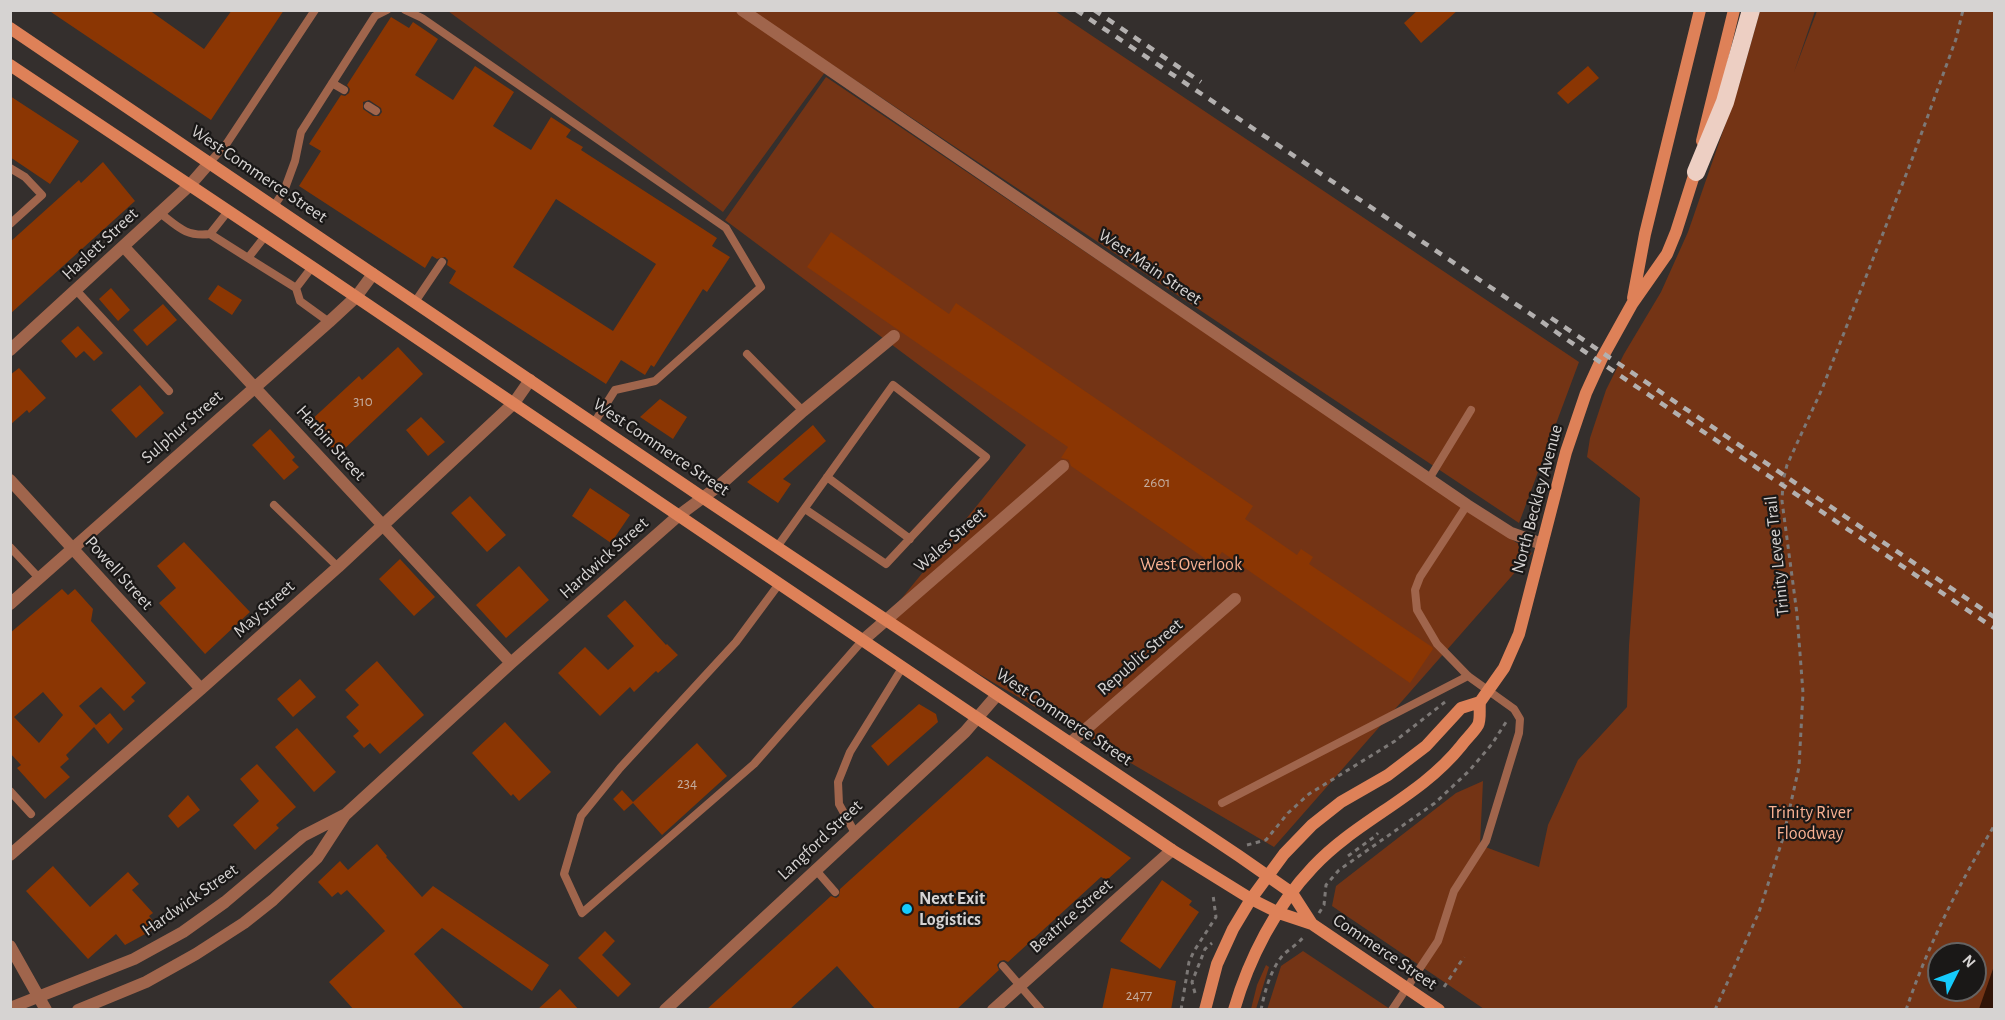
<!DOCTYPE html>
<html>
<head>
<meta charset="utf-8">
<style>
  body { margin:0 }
  #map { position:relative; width:2005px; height:1020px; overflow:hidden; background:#342f2d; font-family:"Alegreya Sans",sans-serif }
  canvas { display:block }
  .frame { position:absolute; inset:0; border:12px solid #d6d3d2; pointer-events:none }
  .north { position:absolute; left:1927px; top:942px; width:60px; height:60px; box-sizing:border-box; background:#1a1817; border:2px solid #656362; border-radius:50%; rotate:48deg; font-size:16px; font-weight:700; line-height:24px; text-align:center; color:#d6d3d2 }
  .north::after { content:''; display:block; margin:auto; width:21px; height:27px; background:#15cafb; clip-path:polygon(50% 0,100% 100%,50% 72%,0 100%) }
</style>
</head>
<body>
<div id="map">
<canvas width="2005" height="1020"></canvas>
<div class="frame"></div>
<div class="north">N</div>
</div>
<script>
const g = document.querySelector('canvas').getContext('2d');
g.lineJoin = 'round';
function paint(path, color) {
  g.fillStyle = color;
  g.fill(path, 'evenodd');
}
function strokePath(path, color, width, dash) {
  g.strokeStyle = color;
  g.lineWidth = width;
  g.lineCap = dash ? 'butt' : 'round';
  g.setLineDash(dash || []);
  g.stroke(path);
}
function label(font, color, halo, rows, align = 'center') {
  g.font = font + ' "Alegreya Sans",sans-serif';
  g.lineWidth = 4.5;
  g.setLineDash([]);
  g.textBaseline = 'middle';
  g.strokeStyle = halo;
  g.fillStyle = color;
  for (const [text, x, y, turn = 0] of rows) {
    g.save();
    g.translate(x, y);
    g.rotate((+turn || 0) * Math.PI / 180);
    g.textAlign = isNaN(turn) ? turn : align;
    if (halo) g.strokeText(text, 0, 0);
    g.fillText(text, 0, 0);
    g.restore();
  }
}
paint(new Path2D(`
  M448,11H1055L1579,362L1519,523L831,64L723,212Z
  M1760,11H1815L1794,72L1817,11H1994V1009H1484L1332,906L1336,886L1456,793L1483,781L1480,845L1539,867L1548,825L1578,760L1627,707L1629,645L1640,498L1587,457L1590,438L1606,390L1624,354L1661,292L1688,232L1740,82ZM1939,954H1975V990H1939Z
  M826,77L1532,553L1274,847L885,619L1026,445L725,220Z
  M1303,951L1390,1009L1267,1010L1281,966Z
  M1266,965L1269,967L1256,1009H1251L1257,985Z`), '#743415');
paint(new Path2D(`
  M1994,966V1009H1979Z`), '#301407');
paint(new Path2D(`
  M48,10H149L204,49L232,10H284L211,120Z
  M1418,10H1458L1421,43L1404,23Z
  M391,17L409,28L413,22L438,39L415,75L453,100L475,66L514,92L493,126L531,150L551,117L571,130L566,137L583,147L581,150L717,238L712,246L730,257L707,292L703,289L654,367L651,365L645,375L621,360L606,384L449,283L456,271L447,265L448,260L445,257L437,259L432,256L425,268L299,186L321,151L309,144L341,95L345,96L349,93L350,89L347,85ZM369,100L381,108L382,112L379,116H373L363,109V102ZM556,199L656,264L613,331L513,267Z
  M1588,66L1599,78L1568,104L1557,93Z
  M10,96L79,141L50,184L10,157Z
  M103,162L135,201L10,314V242L79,180L81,183Z
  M831,232L949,314L956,303L1253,506L1245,519L1297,555L1301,549L1313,557L1309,564L1432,647L1433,649L1410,683L1222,552L1213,564L1071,466L1069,460L1061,458L1068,447L807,267Z
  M218,285L242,300L232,315L208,299Z
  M111,288L130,310L118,321L99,299Z
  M163,304L177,320L147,346L133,330Z
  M78,326L103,353L94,361L84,351L76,358L61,341Z
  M398,347L423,374L338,455L308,423L359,376L362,380Z
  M19,368L46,398L29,413L27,410L10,425V375Z
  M140,385L164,413L136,438L111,410Z
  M660,399L687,417L673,439L640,417Z
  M421,417L445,442L428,456L406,430Z
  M813,425L826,441L783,479L791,484L778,503L747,482Z
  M270,429L295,457L292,460L299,467L284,480L252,445Z
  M590,488L630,515L611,543L572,516Z
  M470,496L506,535L487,552L451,513Z
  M184,542L250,612L205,654L159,603L176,588L157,566Z
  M400,559L435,597L414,616L379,579Z
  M519,566L549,600L506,638L476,605Z
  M62,589L68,595L75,589L93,609L91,621L146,683L131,697L135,701L124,711L101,687L79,706L96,725L110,713L123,729L108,744L94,727L66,755L69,759L60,767L70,777L45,799L17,768L21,765L10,753V633ZM43,692L63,715L39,743L14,717Z
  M625,600L666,645L667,644L678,655L658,673L656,671L634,692L630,687L600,716L558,673L585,647L608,670L634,646L607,616Z
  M377,661L424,715L380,754L370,743L364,748L353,736L359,731L346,717L359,705L345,690Z
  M300,679L316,697L293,717L277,699Z
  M919,704L936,714L938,722L888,766L871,746Z
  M505,722L551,772L519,801L513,794L511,796L472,753Z
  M297,728L336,772L314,792L275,747Z
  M697,743L727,776L662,835L633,803L624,811L613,799L622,790L633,802Z
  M987,756L1131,858L1107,880L1101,877L1008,962L1004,960L1000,961L997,965L999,970L956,1010H876L837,966L789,1010H706L831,896L836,898L839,896L840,889Z
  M257,764L296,807L276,825L279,828L255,850L233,825L259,801L240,779Z
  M188,795L200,810L178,828L168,816Z
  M377,844L387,856L386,857L422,897L433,886L549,965L532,991L442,928L414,954L465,1010H354L329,982L385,931L347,890L341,895L338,892L332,897L318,882L340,861L348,870Z
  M53,866L90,907L128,872L139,884L132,890L153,913L149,916L158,927L125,945L116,934L88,959L26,891Z
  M1162,880L1192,901L1189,905L1199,912L1160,969L1120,941Z
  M605,931L615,941L602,955L631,984L618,997L578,958Z
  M1111,968L1176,981L1171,1010H1102Z
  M560,989L579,1010H537Z`), '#8b3603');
strokePath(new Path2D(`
  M1247,845L1266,840L1288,813L1309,794L1395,741L1445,702
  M1348,856L1374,837L1378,833
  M1319,913L1324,905L1326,885L1339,870L1435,803L1469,771L1492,744L1508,719
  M1444,987L1464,957
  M1195,993L1192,982L1205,949L1212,943
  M1181,1010L1189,962L1194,951L1216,917L1213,895L1214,893
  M1261,1010C1264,994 1270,972 1280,959C1286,950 1297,946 1304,936
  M1715,1010L1759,912L1783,838L1799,767L1803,693L1797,614L1782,501L1783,481L1787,465L1822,389L1911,162L1956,39L1963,10
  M1906,1010C1928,945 1959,884 1994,826`), '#7c7876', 3, [4.5, 4.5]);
strokePath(new Path2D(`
  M405,10L422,18L726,228L761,287L655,381L615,390L594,423
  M332,83L344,90
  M368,106L376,111
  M210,162L227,143L315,10
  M10,168L25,177L42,195L10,224
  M274,206L284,191L295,161L301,132L375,16L387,10
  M229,210L210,234L248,258L266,235
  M160,213C178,227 186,237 210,234
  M248,258L296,288
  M312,267L296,288L300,301L329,322
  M76,290L169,391
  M415,302L442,262
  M747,354L803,411
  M827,477L910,539
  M1429,479L1471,410
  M274,505L338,567
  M10,547L39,578
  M777,547L893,385L986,457L886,564L805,509
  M779,584L736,642L620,768L581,816L564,874L582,913L754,764L862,641
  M10,791L31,814
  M1222,803L1468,676
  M855,833L839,804L838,782L850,752L902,668
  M815,869L835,892
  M1003,966L1041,1010
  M1392,1010L1438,941L1454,891L1486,841L1519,733L1520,719L1514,709L1468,676L1437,644L1417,610L1415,590L1420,577L1467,505`), '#a0654c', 8);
strokePath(new Path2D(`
  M742,10L1467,505L1511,533L1542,544
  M124,247L511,663
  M10,350L190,185L210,162
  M10,480L201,689
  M10,604L329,322L356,297L373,274
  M862,641L1063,466
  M1070,743L1235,599
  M10,855L201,689L338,567L514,403L530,380
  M10,946L46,1010
  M10,1008L134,959L183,932L225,902L303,836L344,815
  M78,1010L146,982L196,954L244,923L273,900L317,858L345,815L511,663L678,516L720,485L803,411L894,336
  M665,1010L965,732L997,695
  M993,1010L1172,850`), '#a0654c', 12);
strokePath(new Path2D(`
  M10,28L702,497L1239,856L1292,893L1312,924
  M10,65L312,267L1172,850L1251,899L1279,913L1312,924L1439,1010
  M1702,141L1734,10
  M1633,298L1645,234L1700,10
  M1205,1010L1217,964L1233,929L1251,899L1284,854L1312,825L1341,802L1388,775L1426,746L1461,708L1480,702L1504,668L1519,634L1566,452L1586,393L1602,358L1632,304L1667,254L1676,232L1697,166
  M1234,1010C1249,958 1276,906 1313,867C1357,820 1420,797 1461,746C1466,739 1474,732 1478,725C1481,719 1479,709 1480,702`), '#de8158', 12);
strokePath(new Path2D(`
  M1696,172L1725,102L1751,10`), '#edcfc3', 18);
strokePath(new Path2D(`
  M1076,10L1538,319L1566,339L1994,628
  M1094,10L1201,82
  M1551,318L1994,617`), '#b3b0af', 4.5, [8, 8]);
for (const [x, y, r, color] of [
  [907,909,6,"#15cafb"]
]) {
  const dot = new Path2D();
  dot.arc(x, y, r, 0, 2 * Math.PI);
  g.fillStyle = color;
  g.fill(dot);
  strokePath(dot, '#1a1817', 2);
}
label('15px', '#c3ac9e', null, [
  ["310",363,401],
  ["2601",1157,482],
  ["234",687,783],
  ["2477",1139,995]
]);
label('18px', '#d6d3d2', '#1a1817', [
  ["West Commerce Street",259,174,34],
  ["Haslett Street",100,244,-43],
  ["West Main Street",1150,267,34],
  ["Sulphur Street",182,427,-41],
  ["Harbin Street",331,443,48],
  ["West Commerce Street",661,447,34],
  ["North Beckley Avenue",1537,499,-75],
  ["Wales Street",950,540,-41],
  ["Trinity Levee Trail",1777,556,-96],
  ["Hardwick Street",604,558,-42],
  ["Powell Street",119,573,48],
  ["May Street",264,609,-42],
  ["Republic Street",1140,657,-41],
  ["West Commerce Street",1064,717,34],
  ["Langford Street",820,840,-43],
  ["Hardwick Street",190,900,-35],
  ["Beatrice Street",1071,916,-41],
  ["Commerce Street",1385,952,34]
]);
label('18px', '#fab293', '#1a1817', [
  ["West Overlook",1191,565],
  ["Trinity River",1810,813],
  ["Floodway",1810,834]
]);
label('bold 18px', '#d6d3d2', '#1a1817', [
  ["Next Exit",919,899],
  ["Logistics",919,920]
], 'left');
</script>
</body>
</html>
